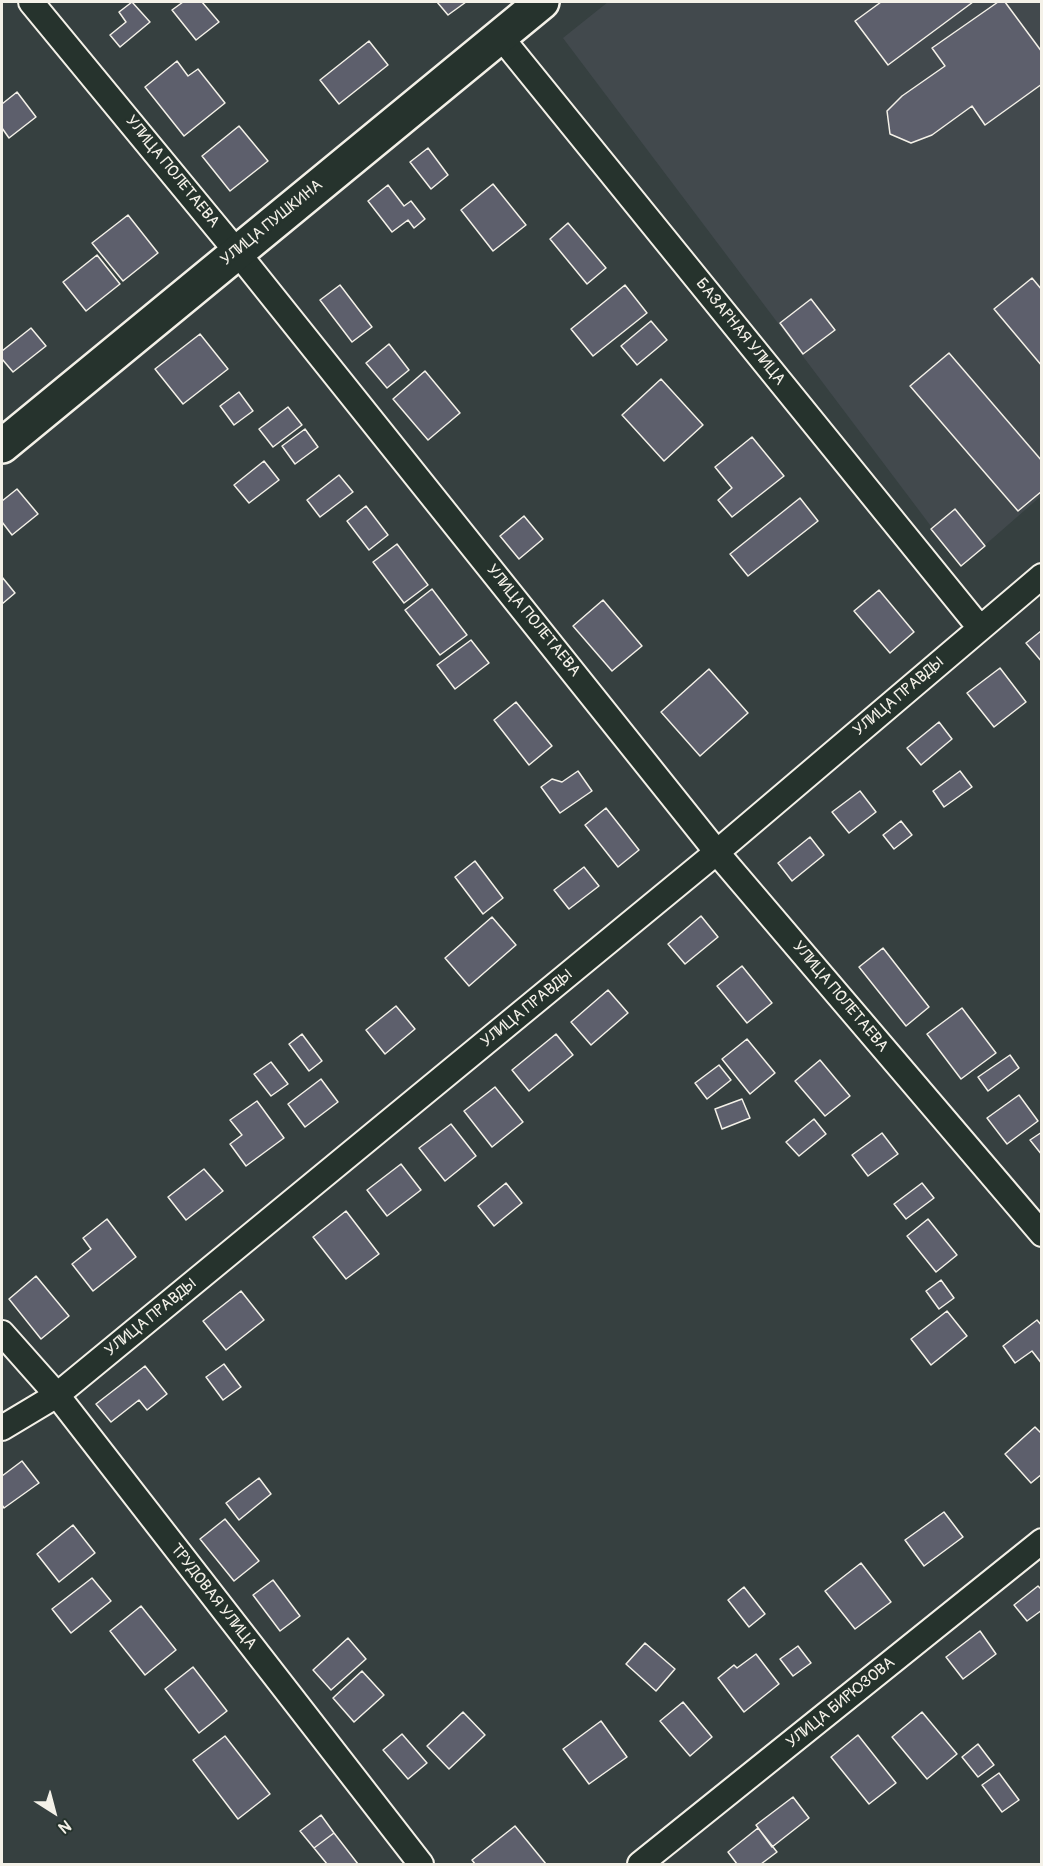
<!DOCTYPE html>
<html>
<head>
<meta charset="utf-8">
<style>
  body { margin:0 }
  #map { position:relative; width:1043px; height:1866px; overflow:hidden; background:#364040; font-family:Pangolin,sans-serif }
  canvas { display:block }
  .frame { position:absolute; inset:0; border:3px solid #f4f1e8; pointer-events:none }
  .north { position:absolute; left:24px; top:1782px; width:60px; height:60px; -webkit-text-stroke:4px #26332d; paint-order:stroke; rotate:144deg; font-size:16px; font-weight:700; line-height:24px; text-align:center; color:#f4f1e8 }
  .north::after { content:''; display:block; margin:auto; width:21px; height:27px; background:#f4f1e8; clip-path:polygon(50% 0,100% 100%,50% 72%,0 100%) }
</style>
</head>
<body>
<div id="map">
<canvas width="1043" height="1866"></canvas>
<div class="frame"></div>
<div class="north">N</div>
</div>
<script>
const g = document.querySelector('canvas').getContext('2d');
g.lineJoin = 'round';
function paint(path, color) {
  g.fillStyle = color;
  g.fill(path, 'evenodd');
}
function strokePath(path, color, width, dash) {
  g.strokeStyle = color;
  g.lineWidth = width;
  g.lineCap = dash ? 'butt' : 'round';
  g.setLineDash(dash || []);
  g.stroke(path);
}
function label(font, color, halo, rows, align = 'center') {
  g.font = font + ' Pangolin,sans-serif';
  g.lineWidth = 4.5;
  g.setLineDash([]);
  g.textBaseline = 'middle';
  g.strokeStyle = halo;
  g.fillStyle = color;
  for (const [text, x, y, turn = 0] of rows) {
    g.save();
    g.translate(x, y);
    g.rotate((+turn || 0) * Math.PI / 180);
    g.textAlign = isNaN(turn) ? turn : align;
    if (halo) g.strokeText(text, 0, 0);
    g.fillText(text, 0, 0);
    g.restore();
  }
}
paint(new Path2D(`
  M608,2H1041V496L961,566L563,38Z`), '#42494d');
const building = new Path2D(`
  M132,2L150,22L120,47L110,35L126,22L119,12Z
  M183,2H202L219,22L196,40L172,10Z
  M437,2H466L448,15Z
  M881,2H973L888,65L855,21Z
  M998,2H1005L1042,52V84L985,125L972,106L932,135L911,143L890,134L887,111L902,96L945,66L932,48Z
  M369,41L388,65L339,104L320,80Z
  M177,61L188,76L198,69L225,103L184,136L145,87Z
  M17,92L36,117L9,138L2,128V104Z
  M239,126L268,161L230,191L202,156Z
  M428,148L448,175L431,189L410,162Z
  M493,184L526,225L493,251L461,210Z
  M388,185L404,206L411,201L425,219L414,228L408,220L392,232L368,201Z
  M128,215L158,253L123,281L92,243Z
  M568,223L606,268L587,284L550,239Z
  M97,255L120,284L86,311L63,282Z
  M1032,278L1042,290V366L994,309Z
  M340,285L372,327L352,342L320,300Z
  M625,285L647,313L593,356L571,329Z
  M811,299L835,330L803,354L780,323Z
  M651,321L667,340L637,365L621,346Z
  M31,328L46,346L13,372L2,359V351Z
  M200,334L228,369L183,404L155,369Z
  M389,344L409,370L387,388L366,363Z
  M949,353L1042,461V491L1018,511L910,386Z
  M425,371L460,413L428,440L393,399Z
  M661,379L703,425L664,461L622,415Z
  M239,392L253,411L234,425L220,406Z
  M288,407L302,425L273,447L259,429Z
  M305,429L318,447L295,464L282,446Z
  M752,437L784,476L732,517L718,500L732,488L715,467Z
  M264,461L279,480L249,503L234,485Z
  M339,475L353,492L320,517L307,500Z
  M17,489L38,514L12,535L2,522V501Z
  M800,498L818,521L748,576L730,554Z
  M366,506L388,535L369,550L347,521Z
  M955,509L985,546L961,566L931,529Z
  M524,516L543,539L519,559L500,536Z
  M397,544L428,585L404,603L373,562Z
  M2,577L15,593L2,604Z
  M432,589L467,635L440,655L405,610Z
  M879,590L914,632L890,653L854,611Z
  M603,600L642,646L612,671L573,626Z
  M1041,631L1042,632V662L1026,643Z
  M471,640L489,663L455,689L437,665Z
  M1000,668L1026,702L994,727L967,693Z
  M709,669L748,713L700,756L661,712Z
  M516,702L552,746L529,765L494,720Z
  M939,722L952,739L921,765L907,748Z
  M578,771L592,791L560,813L541,787L552,779L562,782Z
  M960,771L972,787L944,807L933,791Z
  M860,791L876,812L849,833L832,812Z
  M606,808L639,850L618,867L585,825Z
  M901,821L912,835L894,849L883,835Z
  M810,837L824,855L792,881L778,863Z
  M475,861L503,898L483,914L455,877Z
  M584,867L599,886L569,909L554,890Z
  M701,916L718,937L685,964L668,944Z
  M492,917L516,945L469,986L445,958Z
  M883,948L929,1007L906,1026L859,967Z
  M742,966L772,1003L747,1023L717,986Z
  M608,990L628,1013L591,1045L571,1022Z
  M396,1006L415,1029L385,1054L366,1030Z
  M962,1008L996,1053L961,1079L927,1034Z
  M302,1034L322,1061L309,1071L289,1044Z
  M556,1034L573,1055L529,1091L512,1070Z
  M747,1039L775,1073L750,1094L722,1059Z
  M1010,1055L1019,1068L988,1091L978,1077Z
  M820,1060L850,1096L825,1116L795,1081Z
  M271,1062L288,1084L271,1096L254,1074Z
  M719,1065L731,1080L707,1099L695,1083Z
  M321,1079L338,1102L305,1127L288,1104Z
  M495,1087L523,1122L492,1147L464,1111Z
  M1019,1095L1038,1121L1007,1144L987,1118Z
  M742,1099L750,1118L722,1129L715,1109Z
  M257,1101L284,1138L246,1166L230,1144L242,1135L230,1120Z
  M814,1119L826,1134L799,1156L786,1142Z
  M451,1124L476,1156L445,1181L419,1148Z
  M1042,1132V1155L1030,1140Z
  M882,1133L898,1154L868,1176L852,1155Z
  M401,1164L421,1190L387,1216L367,1190Z
  M204,1169L223,1191L186,1220L168,1197Z
  M506,1183L522,1203L494,1226L478,1206Z
  M922,1183L934,1198L906,1219L894,1204Z
  M346,1211L379,1254L346,1279L313,1237Z
  M107,1219L136,1257L93,1291L72,1264L91,1249L83,1238Z
  M928,1219L957,1255L936,1272L907,1236Z
  M36,1276L69,1316L41,1339L9,1299Z
  M941,1280L954,1298L939,1309L926,1291Z
  M241,1291L264,1320L226,1350L203,1321Z
  M947,1311L967,1336L931,1365L911,1339Z
  M1037,1320L1042,1326V1364L1032,1351L1015,1363L1003,1346Z
  M224,1364L241,1387L223,1400L206,1377Z
  M145,1366L167,1394L147,1410L139,1400L111,1422L96,1404Z
  M1035,1427L1042,1434V1474L1031,1483L1005,1454Z
  M22,1461L39,1483L4,1508L2,1505V1476Z
  M259,1478L271,1494L239,1520L226,1503Z
  M944,1512L963,1537L924,1566L905,1540Z
  M225,1519L259,1561L234,1581L200,1539Z
  M73,1525L95,1553L59,1582L37,1554Z
  M861,1563L891,1602L855,1629L825,1591Z
  M92,1578L111,1601L71,1633L52,1609Z
  M273,1580L300,1616L280,1631L253,1595Z
  M1038,1586L1042,1590V1610L1027,1621L1014,1605Z
  M744,1587L765,1614L749,1627L728,1600Z
  M141,1606L176,1650L145,1675L110,1631Z
  M980,1631L996,1654L963,1679L946,1657Z
  M348,1638L366,1659L331,1690L313,1670Z
  M645,1643L675,1669L656,1691L626,1664Z
  M798,1646L811,1663L793,1676L780,1659Z
  M756,1654L779,1684L744,1712L718,1678L734,1665L737,1668Z
  M193,1667L227,1711L199,1733L165,1689Z
  M362,1671L384,1695L354,1722L333,1698Z
  M683,1702L712,1737L690,1756L660,1721Z
  M463,1712L485,1735L449,1769L427,1746Z
  M922,1712L957,1754L927,1779L892,1737Z
  M601,1721L627,1757L589,1784L563,1749Z
  M402,1734L427,1763L408,1779L383,1750Z
  M858,1735L896,1783L869,1804L831,1757Z
  M225,1736L270,1794L238,1819L193,1760Z
  M978,1744L994,1765L978,1777L962,1757Z
  M999,1773L1019,1800L1002,1812L982,1785Z
  M793,1797L809,1818L772,1847L756,1825Z
  M321,1815L334,1833L314,1848L300,1831Z
  M515,1826L546,1864H475L472,1860Z
  M758,1828L777,1852L761,1864H737L728,1852Z
  M334,1833L358,1864H327L314,1848Z`);
paint(building, '#5d5f6c');
strokePath(building, '#f4f1e8', 1.5);
const minor = new Path2D(`
  M31,2L237,252L724,861L1042,1234
  M500,36L980,628
  M2,1333L57,1395L421,1864
  M2,1428L57,1395L717,852L1042,576
  M640,1864L1042,1541`);
const secondary = new Path2D(`
  M2,446L542,2`);
strokePath(minor, '#f4f1e8', 28);
strokePath(secondary, '#f4f1e8', 38);
strokePath(minor, '#26332d', 24);
strokePath(secondary, '#26332d', 33);
label('16px', '#f4f1e8', '#26332d', [
  ["УЛИЦА ПОЛЕТАЕВА",172,172,51],
  ["УЛИЦА ПУШКИНА",272,223,-39],
  ["БАЗАРНАЯ УЛИЦА",740,332,51],
  ["УЛИЦА ПОЛЕТАЕВА",533,621,51],
  ["УЛИЦА ПРАВДЫ",899,697,-40],
  ["УЛИЦА ПОЛЕТАЕВА",840,997,50],
  ["УЛИЦА ПРАВДЫ",527,1009,-39],
  ["УЛИЦА ПРАВДЫ",151,1318,-39],
  ["ТРУДОВАЯ УЛИЦА",213,1597,52],
  ["УЛИЦА БИРЮЗОВА",841,1703,-39]
]);
</script>
</body>
</html>
